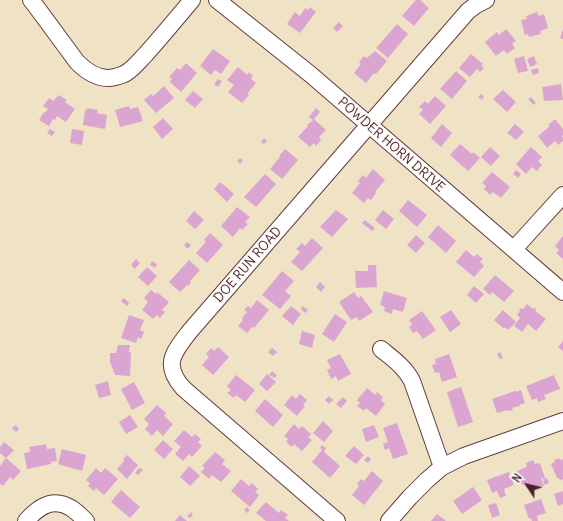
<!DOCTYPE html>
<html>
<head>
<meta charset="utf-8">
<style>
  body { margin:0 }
  #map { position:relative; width:563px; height:521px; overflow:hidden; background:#f0e2c5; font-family:Delius,sans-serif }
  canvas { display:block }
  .north { position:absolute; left:507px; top:465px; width:40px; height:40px; -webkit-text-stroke:3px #fdfcf7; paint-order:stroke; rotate:305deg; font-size:11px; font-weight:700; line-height:16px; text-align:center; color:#4a1f2b }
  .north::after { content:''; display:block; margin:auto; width:14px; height:18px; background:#4a1f2b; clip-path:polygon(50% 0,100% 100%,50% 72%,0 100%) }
</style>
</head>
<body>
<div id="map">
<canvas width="563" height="521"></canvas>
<div class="north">N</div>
</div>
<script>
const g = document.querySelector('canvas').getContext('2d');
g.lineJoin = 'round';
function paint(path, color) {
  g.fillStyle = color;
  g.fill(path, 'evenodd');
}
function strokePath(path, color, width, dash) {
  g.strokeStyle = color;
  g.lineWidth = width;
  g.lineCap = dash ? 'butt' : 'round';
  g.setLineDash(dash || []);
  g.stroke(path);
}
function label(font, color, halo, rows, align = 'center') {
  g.font = font + ' Delius,sans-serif';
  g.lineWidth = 3;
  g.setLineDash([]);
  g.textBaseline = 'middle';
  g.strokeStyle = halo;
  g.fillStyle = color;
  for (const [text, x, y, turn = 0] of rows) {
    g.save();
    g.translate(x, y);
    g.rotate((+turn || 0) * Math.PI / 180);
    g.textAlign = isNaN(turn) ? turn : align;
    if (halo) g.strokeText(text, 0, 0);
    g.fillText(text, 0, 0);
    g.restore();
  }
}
paint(new Path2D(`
  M416,0H420L429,8L414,26L402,16Z
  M310,7L316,12L300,33L287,24L295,12L300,16L305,8L308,10Z
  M537,12L539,16L544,14L548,28L540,31L541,34L529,37L528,34L525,35L521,20L527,19L526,16Z
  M339,22L343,26L337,32L333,28Z
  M397,24L408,34L388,58L376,48Z
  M506,29L516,41L512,44L515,48L507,54L504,50L496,56L485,42L497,32L499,35Z
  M563,29V39L560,38Z
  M213,49L230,61L221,74L215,70L211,75L200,66Z
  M375,51L387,61L376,74L374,73L366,83L354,73L361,64L359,62L364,56L367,58Z
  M471,54L483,64L481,65L484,68L480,72L477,69L470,77L459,68Z
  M524,56L528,71L518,73L514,59Z
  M534,56L537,64L530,67L527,59Z
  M186,63L197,73L181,92L170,82L172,79L169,77L177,68L180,70Z
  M238,67L247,75L249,72L253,76L251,79L256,83L247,94L249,95L242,103L228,92L234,85L227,80Z
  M538,68L539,73L533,75L531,70Z
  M456,71L467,81L452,99L440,89Z
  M218,79L222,81L218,87L214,84Z
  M561,84L563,100L544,101L542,87Z
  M164,86L174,98L156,113L144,100L151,94L153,96Z
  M503,90L516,102L507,112L493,99Z
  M193,91L203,99L195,108L185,100Z
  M481,94L484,96L482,100L478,97Z
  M59,95L67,100L65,102L75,109L66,122L57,116L55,120L53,119L49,126L39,120L44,112L45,113L48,109L43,106L49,98L54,101L57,96L58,97Z
  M435,96L446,106L430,124L419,114L423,110L419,107L425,101L428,104Z
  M531,97L536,103L533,105L528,99Z
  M129,106L130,109L138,107L143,121L120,127L115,110Z
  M87,108L98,110L97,113L107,115L105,129L83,125L85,110L86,111Z
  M316,108L320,112L314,119L326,130L319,137L321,140L316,146L314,143L310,147L298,137L308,126L307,125L309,123H310L313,120L309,117Z
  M163,118L173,129L162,139L153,127Z
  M555,119L563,129V135L562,136L563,138V141L558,145L555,141L547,148L538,136L550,126L548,125Z
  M442,124L452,133L441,147L431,138Z
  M515,124L524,132L516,140L507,133Z
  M50,129L55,132L52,136L47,133Z
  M72,129L84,131L82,145L70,143Z
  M264,138L267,141L264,144L261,142Z
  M460,144L472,154L473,152L480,158L468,171L450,155Z
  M490,147L500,156L491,166L481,157Z
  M531,147L542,157L538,161L542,165L537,171L532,167L526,174L516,164Z
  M285,149L298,160L282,179L270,169L280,157L279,156Z
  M240,158L243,160L240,164L237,161Z
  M373,169L385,180L375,192L376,193L371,200L368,198L364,203L352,193L360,183L358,181L363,175L366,178Z
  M516,170L521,174L518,178L513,174Z
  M492,172L510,187L501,198L493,192L490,195L484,189L486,186L482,183Z
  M265,174L276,184L256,207L244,197Z
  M220,182L224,185L234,194L227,202L214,189Z
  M408,200L427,215L417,227L399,211Z
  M237,207L250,217L245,222L248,224L242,230L240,228L233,237L221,226Z
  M336,210L348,219L332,237L320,227Z
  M383,210L394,219L386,229L375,220Z
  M194,211L204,220L195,229L186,221Z
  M365,220L375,228L372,231L362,223Z
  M438,225L456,241L446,253L428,237Z
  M210,233L223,245L207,263L196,253L206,242L204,240Z
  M416,235L425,243L416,253L407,245Z
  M563,236V259L556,253L559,250L555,246Z
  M312,238L323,248L302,271L291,262L300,252L296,249L302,243L305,246Z
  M187,242L191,245L188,249L184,245Z
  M466,250L474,257L477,254L483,259L480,262L484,266L474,277L456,262Z
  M136,259L140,263L135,269L131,265Z
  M189,260L200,270L190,281L191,283L188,286L187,285L180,292L169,282Z
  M152,261L157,264L155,268L150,265Z
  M368,265H376L377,287L356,288L355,271H368Z
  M147,267L157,276L148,286L138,277Z
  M282,271L294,281L285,291L291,296L280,309L262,295Z
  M495,275L514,291L504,302L492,292L490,295L483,289Z
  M320,282L325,287L321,292L316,287Z
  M474,286L484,294L476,303L467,295Z
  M151,290L156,294L157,292L169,302L162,310L165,312L160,318L157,315L153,319L142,310L148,302L144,298Z
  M384,291L407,298L403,312L393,309L392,314L384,311L385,307L380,305Z
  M354,292L358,298L361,296L373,312L359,321L357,317L351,320L339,302Z
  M124,298L129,303L127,306L121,301Z
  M257,300L269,310L254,328L252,327L247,333L238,326L243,320L242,318L247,312L244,310L248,306L251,308Z
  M527,304L533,309L534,308L537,309L535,311L546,319L536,331L528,324L522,332L514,326L520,318L517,315L520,311L519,310L521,308L523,309Z
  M291,306L301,314L293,325L282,316Z
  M303,306L308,310L305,313L301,309Z
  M451,310L461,324L450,332L440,317Z
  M503,310L516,322L508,330L505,327L504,329L494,320Z
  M422,311L436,330L423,339L417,331L413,333L409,327L412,324L409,320Z
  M335,314L347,322L334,342L322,334Z
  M129,315L144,320L140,330L144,332L141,339L138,337L136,343L121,338Z
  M302,331L315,335L312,348L299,344Z
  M563,341V351L558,347Z
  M118,345H130L129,352H131L130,376L115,375L110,362V353H116Z
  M218,347L229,357L213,375L202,365L209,357L206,354L211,348L214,351Z
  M272,348L277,352L273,356L268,352Z
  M500,352L503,358L500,359L497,354Z
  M340,354L351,374L338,381L336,376L331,379L327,370L331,368L327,360Z
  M449,354L457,377L442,382L439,372L435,373L432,365L436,364L435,359Z
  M272,371L277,375L275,378L269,375Z
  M267,374L276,382L267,391L259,384Z
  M236,375L255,390L245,402L236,395L234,398L227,393L231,390L227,386Z
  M554,375L560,389L544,395L546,399L538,402L537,398L532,400L526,386Z
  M108,381L111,395L99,398L95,385Z
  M134,382L145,403L132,410L121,389Z
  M461,387L473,422L458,427L447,392Z
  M367,388L375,395L377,392L383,397L381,400L385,404L376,416L366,408L364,411L357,406L360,403L357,400Z
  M521,390L525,403L519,405L520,406L512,408L513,410L509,411L508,410L497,413L492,399L515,391L516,392Z
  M300,394L307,400L303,405L305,406L297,416L284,405L292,395L296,399Z
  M329,396L333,400L329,404L325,400Z
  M343,397L347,401L341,408L336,404Z
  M265,399L283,415L273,427L255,411Z
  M157,405L166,413L164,416L173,424L163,436L157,430L152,436L145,429L149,424L144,419Z
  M130,415L138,427L126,434L119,422Z
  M323,421L333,431L324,442L313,433Z
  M397,423L408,454L393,459L389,448L385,450L383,444L388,442L383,428Z
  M294,424L299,429L302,426L311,434L308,437L312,440L302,451L294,444L292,447L286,442L288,439L284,436Z
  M16,425L19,429L16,432L12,428Z
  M374,425L379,437L366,442L362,429Z
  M184,430L192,437L195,434L201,439L198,442L202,446L192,457L189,454L183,461L175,454L181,447L174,441Z
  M163,440L173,449L164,459L154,450Z
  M4,442L14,450L6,458L0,453V447Z
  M46,444L47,449L55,448L57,461L51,462V464L27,469L24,453L30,452L29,447Z
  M322,445L326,448L324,452L340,466L330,478L312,462L322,450L320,448Z
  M354,446L364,455L356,464L345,456Z
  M62,449L86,455L82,471L58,464Z
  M215,452L225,460L222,464L231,471L221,482L212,475L209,479L201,472L205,468L202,466Z
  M127,455L138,465L127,479L117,469L124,461L123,459Z
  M368,456L371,459L368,463L364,460Z
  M6,458L21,471L13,480L10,477L3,486L0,484V466Z
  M559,458L560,460L563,459V479L560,481L559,478H557L551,464L555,462L554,460Z
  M533,460L535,464L540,463L545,478L541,479L544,486L531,490L530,487L527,488L525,483L522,485L517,471L527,467L526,463Z
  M189,466L200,476L190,486L180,477Z
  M96,468L101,473L105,468L118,479L104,495L96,488L94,491L88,486L90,483L86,480Z
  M139,468L143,470L138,475L135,473Z
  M372,471L383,481L364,505L352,495L359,486L357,484L361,479L364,481Z
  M509,472L514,485L504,489L506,496L500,498L497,491L492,493L487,480Z
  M547,478L549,483L544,485L543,479Z
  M241,479L249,486L252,483L258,489L255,492L259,495L250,507L231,491Z
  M473,487L482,500L462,514L453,501Z
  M121,490L140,507L130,518L111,502Z
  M563,491V504L558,506L554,494Z
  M541,499L546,513L537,516L538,521H532L531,518L529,519L524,505Z
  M266,502L279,513L281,510L288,515L285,518L289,521H266L256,513Z
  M496,503L500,515L492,518L488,505Z
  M247,507L250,510L247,513L244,510Z
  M191,512L193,515L190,518L187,516Z
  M437,514L446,521H431Z
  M180,515L187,521H175Z`), '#daa6d1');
const minor = new Path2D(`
  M31,0L35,5L77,62C87,72 100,81 115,77C119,76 123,75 126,73C134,68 140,60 146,54C162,36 177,18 192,0
  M217,0L310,74L563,292
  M514,249L563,195
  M381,349C393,359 405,367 412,381L442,467
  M26,521C38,507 53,497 71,508C77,512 82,517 86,521
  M337,521L183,388C162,364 174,352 190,331L468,11L476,5L486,0
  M389,521L410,497L427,480L442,467L464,456L563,421`);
strokePath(minor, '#633c42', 18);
strokePath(minor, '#fff', 16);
label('13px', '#4a1f2b', '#fdfcf7', [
  ["POWDER HORN DRIVE",391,145,41],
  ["DOE RUN ROAD",248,265,-49]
]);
</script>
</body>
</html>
